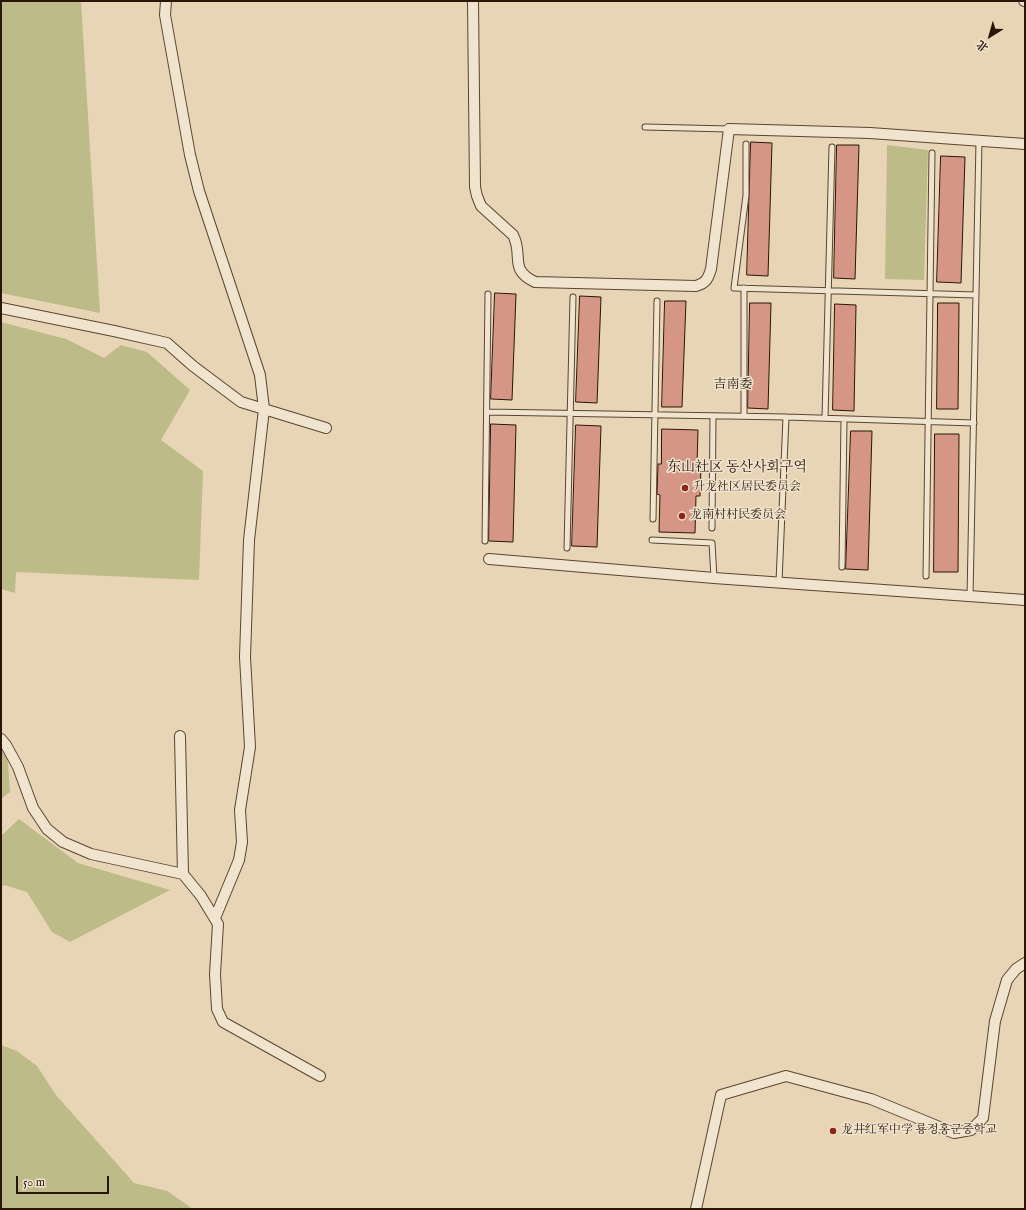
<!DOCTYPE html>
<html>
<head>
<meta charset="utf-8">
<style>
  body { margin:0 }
  #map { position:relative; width:1026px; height:1210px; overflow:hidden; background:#e8d5b5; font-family:"IM FELL English","Noto Serif SC",serif }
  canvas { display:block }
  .frame { position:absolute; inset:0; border:2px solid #2b1505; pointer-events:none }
  .north { position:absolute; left:970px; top:16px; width:40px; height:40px; -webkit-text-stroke:3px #f0e4cf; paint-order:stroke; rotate:217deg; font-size:11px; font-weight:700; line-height:16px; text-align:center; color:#2b1505 }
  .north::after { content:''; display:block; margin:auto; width:14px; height:18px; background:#2b1505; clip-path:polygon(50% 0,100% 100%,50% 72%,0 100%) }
  .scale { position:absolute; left:16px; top:1176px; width:93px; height:18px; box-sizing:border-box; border:2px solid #2b1505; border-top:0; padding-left:5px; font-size:12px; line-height:14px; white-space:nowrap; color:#2b1505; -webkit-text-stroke:3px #f0e4cf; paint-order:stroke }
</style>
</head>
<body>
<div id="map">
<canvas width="1026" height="1210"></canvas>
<div class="frame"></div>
<div class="north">北</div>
<div class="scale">50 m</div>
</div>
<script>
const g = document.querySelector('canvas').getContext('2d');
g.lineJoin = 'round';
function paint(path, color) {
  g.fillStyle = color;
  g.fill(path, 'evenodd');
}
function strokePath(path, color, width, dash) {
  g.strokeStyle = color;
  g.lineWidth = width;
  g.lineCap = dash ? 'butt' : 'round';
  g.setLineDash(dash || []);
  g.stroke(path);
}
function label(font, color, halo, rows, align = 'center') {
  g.font = font + ' "IM FELL English","Noto Serif SC","Noto Serif KR",serif';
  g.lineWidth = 3;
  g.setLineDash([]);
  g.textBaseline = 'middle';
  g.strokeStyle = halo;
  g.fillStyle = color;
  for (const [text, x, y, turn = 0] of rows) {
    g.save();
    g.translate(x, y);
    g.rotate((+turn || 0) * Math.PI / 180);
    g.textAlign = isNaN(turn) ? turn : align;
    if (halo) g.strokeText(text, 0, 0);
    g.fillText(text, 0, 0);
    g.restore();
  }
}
paint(new Path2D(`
  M1,1H81L100,313L1,293Z
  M887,145L928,150L924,280L885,279Z
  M1,322L66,339L104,358L121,345L147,352L190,390L161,440L203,471L199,580L16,572L15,593L1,589Z
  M1,745L7,750L10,792L1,799Z
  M19,819L78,863L170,890L70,942L52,932L27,892L4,885L1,887V836Z
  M1,1045L17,1051L37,1066L56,1095L134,1183L167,1191L193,1209H1Z`), '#bdbb88');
const building = new Path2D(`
  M751,142L772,143L768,276L747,275Z
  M837,145H859L855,279L834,278Z
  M941,156L965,157L961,283L937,282Z
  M495,293L516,294L512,400L491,399Z
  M580,296L601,297L597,403L576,402Z
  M665,301H686L682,407H662Z
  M750,303H771L768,409L748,408Z
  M938,303H959L958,409H937Z
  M835,304L856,305L854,411L833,410Z
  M491,424L516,425L513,542L489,541Z
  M576,425L601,426L597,547L572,546Z
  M662,429L698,430L697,465L701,466L700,496H696L695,533L659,532L660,495L657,494L658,464H661Z
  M851,431H872L868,570L846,569Z
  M935,434H959L958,572H934Z`);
paint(building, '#d69685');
strokePath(building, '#2b1505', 1);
const lane = new Path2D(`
  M645,127L729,129
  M746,144V195L744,211L734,288L976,295
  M487,412L786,417L974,423
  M744,416V288
  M825,418L832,147
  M653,519L657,301
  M712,528L713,416
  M652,540L712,543L714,578
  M485,541L488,294
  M567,548L573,297
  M842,567L844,419
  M926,576L932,153
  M779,582L786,417
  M970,597L979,141`);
const street = new Path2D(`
  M166,1L165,15L190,155L199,191L260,375L264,409L249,540L245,657L250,747L240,810L242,842L239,860L215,918
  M473,1L475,187L477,196L481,206L513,235C524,256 508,269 535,282L696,286C706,283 708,279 711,269L729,129L870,133L1025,144
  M1024,1H1025
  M1,308L114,331L167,343L193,366L241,402L326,428
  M489,559L714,578L1025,600
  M1,739L6,745L18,767L33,808L47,829L63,842L91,854L183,874L180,736
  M183,874L201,896L218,924L215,974L217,1009L223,1022L320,1076
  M696,1209L721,1095L786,1076L871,1099L954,1133L971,1130L983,1118L995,1021L1007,980L1016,969L1025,963`);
strokePath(lane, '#5a4531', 7);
strokePath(street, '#5a4531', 12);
strokePath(lane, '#f0e4cf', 5);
strokePath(street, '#f0e4cf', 10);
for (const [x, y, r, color] of [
  [685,488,4,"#8f2418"],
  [682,516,4,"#8f2418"],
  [833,1131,4,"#8f2418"]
]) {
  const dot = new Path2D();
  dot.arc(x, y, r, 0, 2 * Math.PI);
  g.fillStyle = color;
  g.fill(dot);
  strokePath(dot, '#f0e4cf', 1.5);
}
label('12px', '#2b1505', '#f0e4cf', [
  ["升龙社区居民委员会",693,488],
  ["龙南村村民委员会",690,516],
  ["龙井红军中学 룡정홍군중학교",841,1131]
], 'left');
label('13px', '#2b1505', '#f0e4cf', [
  ["吉南委",733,385]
]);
label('14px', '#2b1505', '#f0e4cf', [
  ["东山社区 동산사회구역",737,468]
]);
</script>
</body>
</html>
